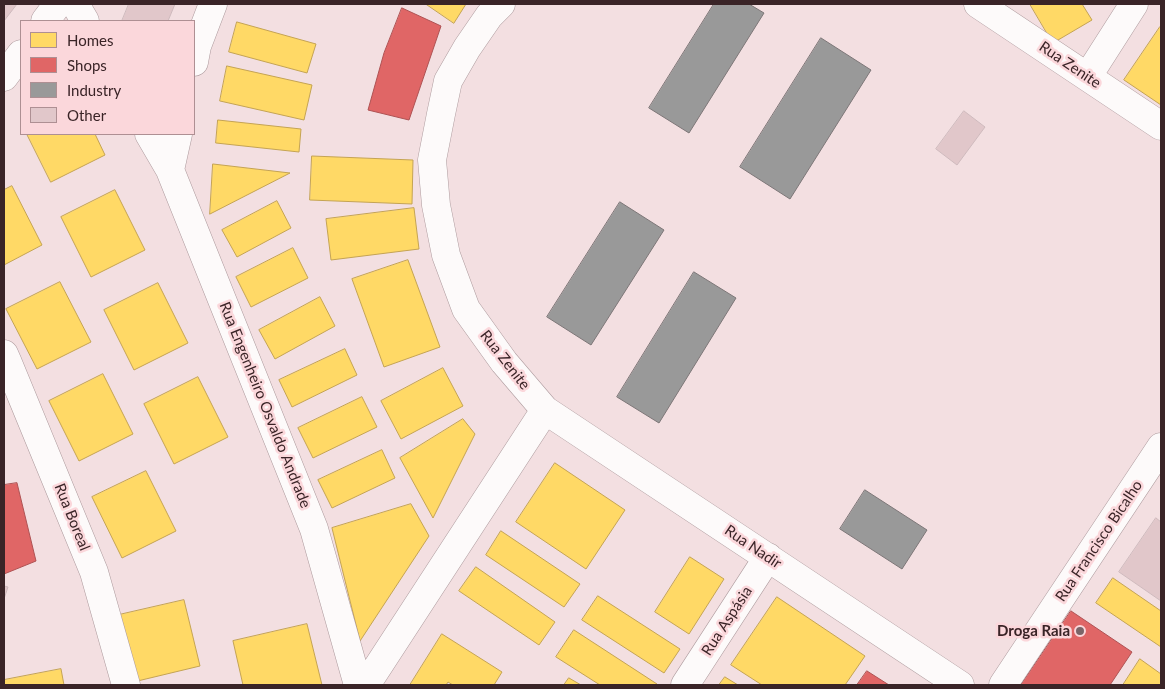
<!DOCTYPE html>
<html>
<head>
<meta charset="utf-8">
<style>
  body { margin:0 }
  #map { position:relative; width:1165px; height:689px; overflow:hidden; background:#f3dfe1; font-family:Lato,sans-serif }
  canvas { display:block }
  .frame { position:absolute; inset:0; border:5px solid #3a2427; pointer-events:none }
  .legend { position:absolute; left:20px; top:20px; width:175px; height:115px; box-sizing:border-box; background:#fbd7db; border:1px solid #ae8f93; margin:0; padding:6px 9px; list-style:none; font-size:15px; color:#3a2427 }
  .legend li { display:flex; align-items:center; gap:10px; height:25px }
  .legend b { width:25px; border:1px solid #ae8f93 }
</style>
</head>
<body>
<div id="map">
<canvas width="1165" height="689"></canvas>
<div class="frame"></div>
<ul class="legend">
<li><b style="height:14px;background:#ffd966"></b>Homes</li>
<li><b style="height:14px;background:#e06666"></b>Shops</li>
<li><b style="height:14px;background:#999"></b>Industry</li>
<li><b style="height:14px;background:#e1c7ca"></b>Other</li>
</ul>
</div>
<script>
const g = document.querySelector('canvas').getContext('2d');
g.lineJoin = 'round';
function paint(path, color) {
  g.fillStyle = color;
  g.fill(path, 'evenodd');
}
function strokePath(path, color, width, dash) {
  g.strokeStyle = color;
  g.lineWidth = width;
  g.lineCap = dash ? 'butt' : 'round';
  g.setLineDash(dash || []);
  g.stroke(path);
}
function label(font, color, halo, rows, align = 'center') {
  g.font = font + ' Lato,sans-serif';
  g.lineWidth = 5;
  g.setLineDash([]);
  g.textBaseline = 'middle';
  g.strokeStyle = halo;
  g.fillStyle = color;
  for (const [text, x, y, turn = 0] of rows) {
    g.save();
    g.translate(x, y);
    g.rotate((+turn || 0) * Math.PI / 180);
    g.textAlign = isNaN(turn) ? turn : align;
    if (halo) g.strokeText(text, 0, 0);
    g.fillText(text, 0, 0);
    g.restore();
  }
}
const homes = new Path2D(`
  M426,4H466L454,23Z
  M1030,4H1082L1092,20L1053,43Z
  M237,22L316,44L307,73L229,52Z
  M1160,27L1161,28V105L1124,80Z
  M227,66L312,85L304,120L220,101Z
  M218,120L301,129L299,152L216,143Z
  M27,134H95L105,155L51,182Z
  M312,156L413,160L412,204L310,200Z
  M213,164L290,173L210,214Z
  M12,186L42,245L4,265V190Z
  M115,190L145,250L91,277L61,217Z
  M277,201L291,228L237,257L222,230Z
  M414,208L419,249L331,260L326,219Z
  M293,248L308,278L251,307L236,277Z
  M408,260L440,347L384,367L352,279Z
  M60,282L91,342L37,369L6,309Z
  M158,283L188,343L134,370L104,310Z
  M320,297L335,326L275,359L259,330Z
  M345,349L357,375L292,407L279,380Z
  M443,368L463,406L401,439L381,401Z
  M103,374L133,434L79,461L49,401Z
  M198,377L228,437L174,464L144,404Z
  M362,397L377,427L313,458L298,428Z
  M463,419L475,434L433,518L400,458Z
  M382,450L395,478L332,508L318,480Z
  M555,463L625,510L586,569L516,522Z
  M146,471L176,531L122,558L92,497Z
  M411,504L429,536L360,641L332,528Z
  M501,531L580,584L564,607L486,555Z
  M690,557L724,579L689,634L655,612Z
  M476,567L555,622L539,645L459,591Z
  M1113,578L1161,611V647L1096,603Z
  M598,596L680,649L664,673L582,620Z
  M777,597L865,656L845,685H762L731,665Z
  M184,600L200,666L125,684L110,617Z
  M307,624L322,685H243L233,641Z
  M574,630L657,684L656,685H600L556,657Z
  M442,634L502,672L494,685H453L448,682L446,685H410Z
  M1140,659L1161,674V685H1123Z
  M61,669L64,685H4V680Z
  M725,677L738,685H719Z
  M569,678L581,685H564Z`);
paint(homes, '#ffd966');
strokePath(homes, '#c4a353', 1);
const shops = new Path2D(`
  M402,8L441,26L409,120L368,110L384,53Z
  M17,483L36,561L4,574V485Z
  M1071,611L1132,652L1110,685H1021Z
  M867,671L889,685H857Z`);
paint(shops, '#e06666');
strokePath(shops, '#ae5253', 1);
const industry = new Path2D(`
  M714,4H749L764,13L689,133L649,108Z
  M821,38L871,70L790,199L740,167Z
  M620,202L664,230L591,345L547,317Z
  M694,272L736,298L659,423L617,397Z
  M865,490L927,530L902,569L840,529Z`);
paint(industry, '#999');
strokePath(industry, '#7c7677', 1);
const building = new Path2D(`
  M4,4H17L4,21Z
  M129,4H175L168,21H122Z
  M964,111L985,127L957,165L936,149Z
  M1156,518L1161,522V601L1119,572Z
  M4,586L8,587L4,599Z`);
paint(building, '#e1c7ca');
strokePath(building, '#cebabd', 1);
const minor = new Path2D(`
  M75,4L85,21
  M978,4L1161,126
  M45,21L58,4
  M194,62L197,46L213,4
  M1088,76L1134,4
  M4,77L21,54
  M149,134L170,170L314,529L358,685
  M170,170L178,134
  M4,354L8,363L94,572L126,685
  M545,410L960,685
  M366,685L545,410L504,362L466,309L446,255L436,205L432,160L441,114L448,81L467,48L489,16L501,4
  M685,685L768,557
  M1003,685L1161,447`);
strokePath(minor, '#ad9a9d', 29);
strokePath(minor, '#fdfafa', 28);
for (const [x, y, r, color] of [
  [1080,631,5,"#7b6568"]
]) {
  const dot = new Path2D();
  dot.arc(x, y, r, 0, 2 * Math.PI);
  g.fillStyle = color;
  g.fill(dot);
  strokePath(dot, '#fbd7db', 2);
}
label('15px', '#3a2427', '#fbd7db', [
  ["Rua Zenite",1070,65,34],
  ["Rua Zenite",505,360,52],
  ["Rua Engenheiro Osvaldo Andrade",265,405,68],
  ["Rua Boreal",72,517,68],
  ["Rua Francisco Bicalho",1099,541,-56],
  ["Rua Nadir",753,547,34],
  ["Rua Aspásia",727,621,-57]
]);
label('bold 15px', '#3a2427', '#fbd7db', [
  ["Droga Raia",1070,631]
], 'right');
</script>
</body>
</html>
